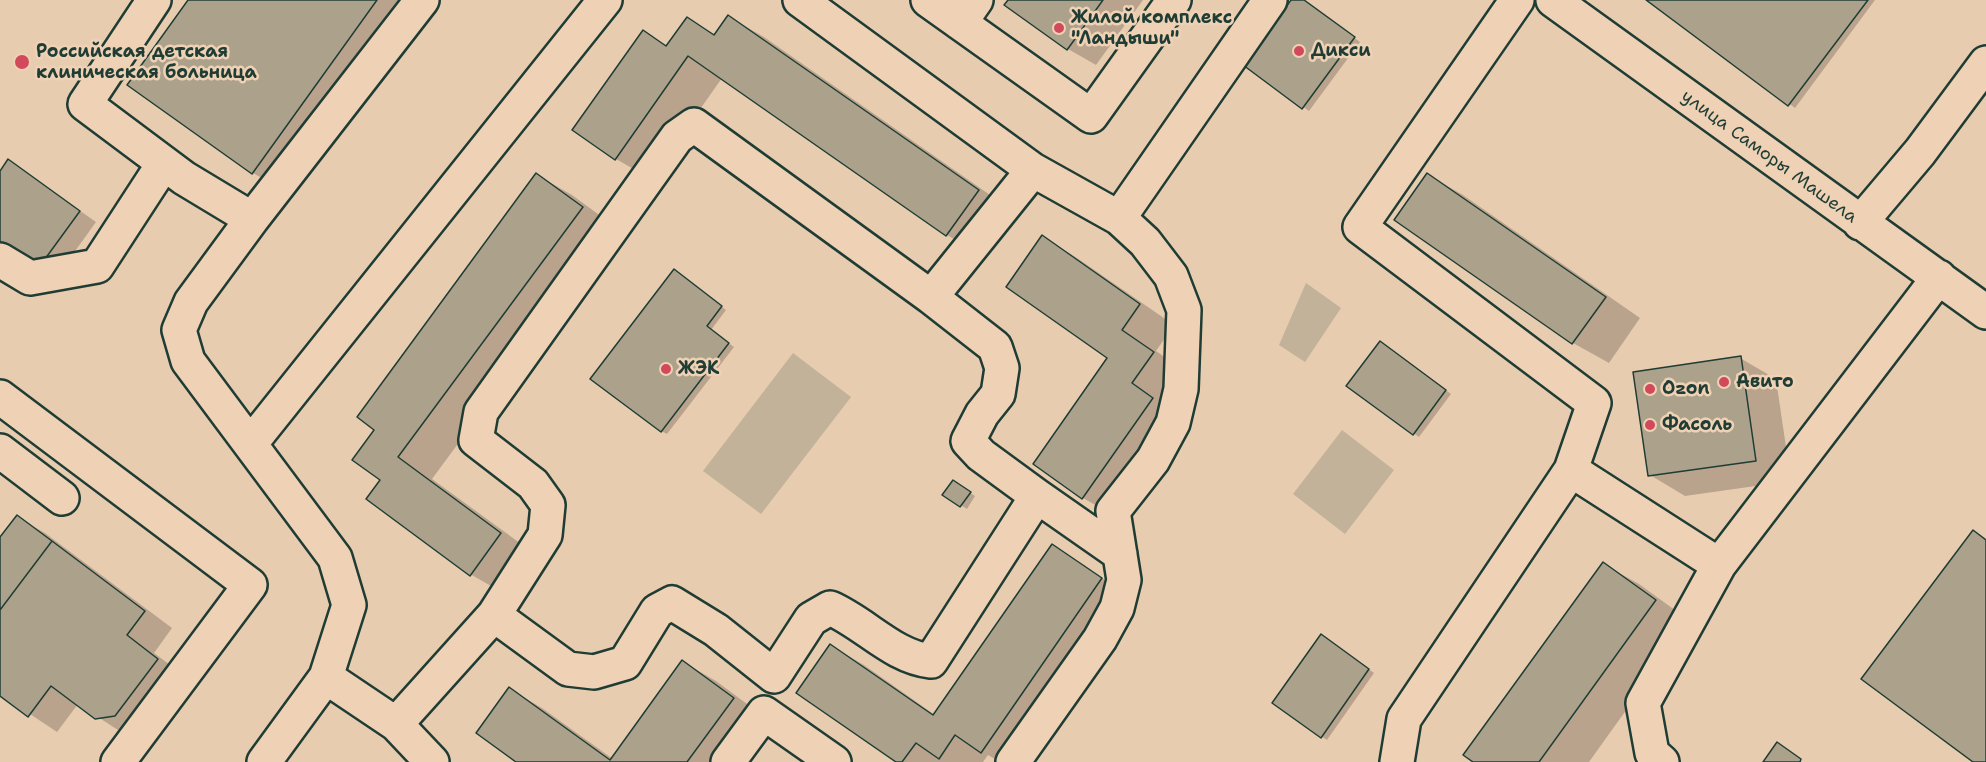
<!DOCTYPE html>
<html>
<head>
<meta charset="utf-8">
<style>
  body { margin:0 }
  canvas { display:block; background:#e7ccb0 }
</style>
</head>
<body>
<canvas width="1986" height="762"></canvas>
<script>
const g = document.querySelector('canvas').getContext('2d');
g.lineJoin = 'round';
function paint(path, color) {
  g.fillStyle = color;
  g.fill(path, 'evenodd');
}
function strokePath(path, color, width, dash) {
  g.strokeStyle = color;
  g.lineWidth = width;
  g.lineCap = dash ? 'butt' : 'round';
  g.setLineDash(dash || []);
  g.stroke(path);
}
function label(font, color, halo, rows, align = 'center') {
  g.font = font + ' "Shantell Sans",sans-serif';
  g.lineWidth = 5;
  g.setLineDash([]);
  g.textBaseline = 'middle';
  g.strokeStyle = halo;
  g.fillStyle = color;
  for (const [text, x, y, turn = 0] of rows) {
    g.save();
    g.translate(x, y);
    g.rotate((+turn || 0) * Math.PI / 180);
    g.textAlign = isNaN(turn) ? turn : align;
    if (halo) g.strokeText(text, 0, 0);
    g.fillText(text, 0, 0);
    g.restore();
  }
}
paint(new Path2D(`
  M1306,283L1341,308L1305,362L1279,345Z
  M793,353L851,397L761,514L703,471Z
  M1342,430L1394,470L1345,534L1293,494Z`), '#c2b299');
paint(new Path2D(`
  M190,0H417L281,189L253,173L129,85Z
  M1010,0H1143L1096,65L1068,49Z
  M1293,0H1303L1360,42L1309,111L1245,65Z
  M1648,0H1875L1795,108Z
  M729,17L764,37L1013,211L981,255L947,235L722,78L651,179L616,159L643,32L668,46L687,19L716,35Z
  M9,161L96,222L55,279L0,242V174Z
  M537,175L572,195L617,228L432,479L535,554L505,594L470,574L382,480L376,430Z
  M1428,175L1463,195L1640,318L1609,363L1573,343L1396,220Z
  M1043,237L1077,258L1174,325L1156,351L1188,373L1118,518L1083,498L1035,464L1109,358Z
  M679,274L726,310L711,330L734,347L667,434L661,431Z
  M1386,346L1451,394L1419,437L1349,386Z
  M1740,358L1776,379L1791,481L1685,496L1650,475Z
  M953,482L975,496L967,509L944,495Z
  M17,517L45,533L172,628L154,653L185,676L124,734L78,704L57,732L0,694V538Z
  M1053,546L1134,599L1000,762L988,755L983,762H898L831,646L864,665L935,715Z
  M1603,564L1639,584L1690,621L1589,762H1475Z
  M1327,639L1374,673L1327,740L1321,736Z
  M683,662L716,681L766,718L734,762H519L509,689L542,708L613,759Z`), '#0003');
const building = new Path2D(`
  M188,0H377L252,174L127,85Z
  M1008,0H1103L1067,50L1004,5Z
  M1291,0H1304L1355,37L1302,109L1243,65Z
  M1646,0H1868L1788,106Z
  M728,15L979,190L946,236L688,56L615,160L572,130L643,30L666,46L687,17L714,35Z
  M8,159L80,211L37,270L0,244V171Z
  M536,173L583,207L398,457L501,533L470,576L366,499L380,480L352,460L374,430L357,417Z
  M1427,173L1606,297L1572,344L1394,220Z
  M1042,235L1140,304L1122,330L1154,352L1132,383L1153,398L1082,499L1033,464L1107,358L1006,287Z
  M674,269L722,306L707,326L729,343L661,432L590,379Z
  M1380,341L1446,390L1413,435L1346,386Z
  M1741,356L1756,461L1648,476L1633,372Z
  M953,480L971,492L960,507L942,495Z
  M17,515L52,541L0,610V537Z
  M1973,530L1986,540V762H1973L1861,679Z
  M52,541L145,611L127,635L158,659L115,716L95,719L51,686L28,717L0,696V610Z
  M1052,544L1102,578L981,753L955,735L939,759L916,743L902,762H896L796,693L830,644L933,715Z
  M1603,562L1656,600L1539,762H1473L1463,755Z
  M1321,634L1369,669L1321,738L1272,703Z
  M682,660L734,698L687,762H516L476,733L509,687L610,760Z
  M1777,742L1801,759L1800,762H1763Z`);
paint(building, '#aca18b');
strokePath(building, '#1f3d34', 1.5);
const minor = new Path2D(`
  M154,0L85,104L184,178L252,219
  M800,0L1033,170L1119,218
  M928,0L1091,116L1174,0
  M1517,0L1360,227L1594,403L1571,470
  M1553,0L1986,312
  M960,23L976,0
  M1860,223L1920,152L1986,63
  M0,260L30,278L97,266L164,163
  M0,397L250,585L118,762
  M251,443L605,0
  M0,451L62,498
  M1037,496L1120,554
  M494,615L568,669L594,672L625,663L657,611L672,603L716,630L774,676L811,619L830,608C865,623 893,657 931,661L1037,496L981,455L968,441L982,414L998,394L1002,368L995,347L931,297
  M326,677L396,724L432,762
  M396,724L494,615L545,535L548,505L533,484L476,440L481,412L677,137L694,125L931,297L1033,170
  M264,762L326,677L349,605L335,558L188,361L179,330L191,302L252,219L422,0
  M728,762L764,713L834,762
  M1013,762L1100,639L1117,608L1124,580L1113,511L1153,460L1173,423L1181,389L1184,310L1171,276L1145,242L1119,218L1270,0
  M1397,762L1404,719L1571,470L1719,565
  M1662,762L1652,753L1643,703L1719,565L1939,277`);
strokePath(minor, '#1f3d34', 38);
strokePath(minor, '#efd2b5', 33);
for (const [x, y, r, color] of [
  [1059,28,6,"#d1495b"],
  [1299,51,6,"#d1495b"],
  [22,62,8,"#d1495b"],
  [666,369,6,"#d1495b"],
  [1724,382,6,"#d1495b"],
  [1650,389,6,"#d1495b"],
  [1650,425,6,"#d1495b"]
]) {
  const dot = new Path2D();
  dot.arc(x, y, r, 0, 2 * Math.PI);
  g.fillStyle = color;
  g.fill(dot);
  strokePath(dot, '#efd2b5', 2);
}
label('bold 18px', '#1f3d34', '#efd2b5', [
  ["Жилой комплекс",1071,18],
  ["\"Ландыши\"",1071,39],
  ["Дикси",1311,51],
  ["Российская детская",36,52],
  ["клиническая больница",36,73],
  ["ЖЭК",678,369],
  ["Авито",1736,382],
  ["Ozon",1662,389],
  ["Фасоль",1662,425]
], 'left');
label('18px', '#1f3d34', '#efd2b5', [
  ["улица Саморы Машела",1769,157,36]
]);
</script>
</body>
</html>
